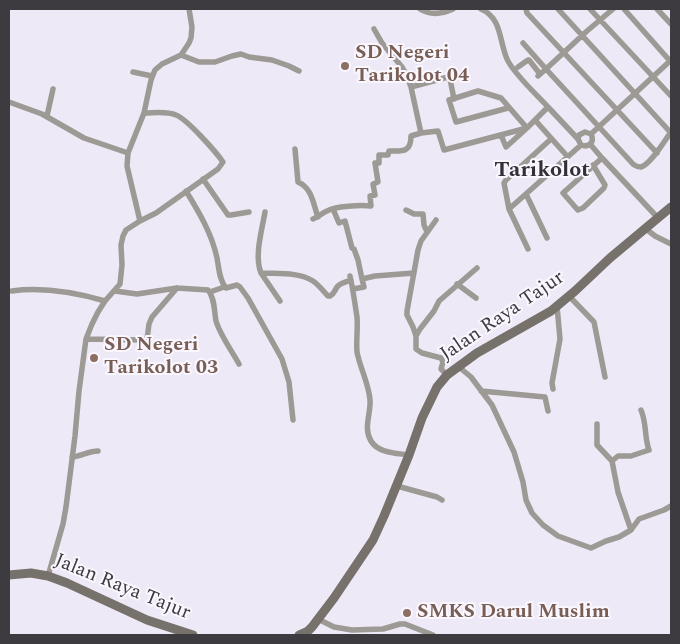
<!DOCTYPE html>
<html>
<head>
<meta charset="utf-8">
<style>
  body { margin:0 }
  #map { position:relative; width:680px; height:644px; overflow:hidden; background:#eee9f6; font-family:Spectral,serif }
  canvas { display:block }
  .frame { position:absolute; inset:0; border:10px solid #3d3b40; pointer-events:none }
</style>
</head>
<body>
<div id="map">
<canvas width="680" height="644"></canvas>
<div class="frame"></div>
</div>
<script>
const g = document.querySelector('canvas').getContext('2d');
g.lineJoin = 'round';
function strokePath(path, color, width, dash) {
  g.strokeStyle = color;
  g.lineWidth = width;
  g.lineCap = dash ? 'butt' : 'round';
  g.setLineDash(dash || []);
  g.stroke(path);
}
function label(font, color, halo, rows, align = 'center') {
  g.font = font + ' Spectral,serif';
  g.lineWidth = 4;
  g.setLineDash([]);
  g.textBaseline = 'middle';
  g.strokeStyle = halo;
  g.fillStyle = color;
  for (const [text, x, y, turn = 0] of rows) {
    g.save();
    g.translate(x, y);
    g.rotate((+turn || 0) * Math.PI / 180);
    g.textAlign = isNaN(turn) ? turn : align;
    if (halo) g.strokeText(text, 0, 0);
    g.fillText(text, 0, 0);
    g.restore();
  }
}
strokePath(new Path2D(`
  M420,9C431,16 442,14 453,9
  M481,9C502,18 499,41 507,59C513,73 537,95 548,107
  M526,9L527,13L657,153
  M558,9L671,133
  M590,9L671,96
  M613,9L587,31L546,69L633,164C636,166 636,167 641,167C651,164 665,140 671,132
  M624,9L670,61L671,60
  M657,9L671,24
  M374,29L382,43L402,67L406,74L411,87L421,133
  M523,43L546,69L538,76
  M181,55L199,62H215L232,56L241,54L249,57L272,60L289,66L299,71
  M518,67L528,60H529L540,74
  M133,72L152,76
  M411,87L448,77L450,79L454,99
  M9,102L42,114L84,138L128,153
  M47,116L53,89
  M535,120L567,156
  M591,134L670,61L671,62
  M501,135L506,147L527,128L501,98L478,91L449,100L456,122L508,108
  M590,144L602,158L658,218
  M295,149L298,182C312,188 313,203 318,217
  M593,165L605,185L604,188L583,208L578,210L576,208L563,193L602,158
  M203,179L228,215H231L249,212
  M186,191C199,212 212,234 217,258C219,268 219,280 226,288L237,285L240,287L248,298L282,359L289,382L293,420
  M526,194L547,238
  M333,209L339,223L345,221L352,248L354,249L358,260L362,279L375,276L414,273
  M509,209L581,145
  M406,210L414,214H423L424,225L427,232
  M313,219C318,217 322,213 327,211C335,206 361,205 371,206L370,196L375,195L373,184L378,182L375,163H379V155H388L389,151C402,151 411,153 411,136L421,133L438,131L444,150L527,128L548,107L578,139L581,145C589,148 595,142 591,134L585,132L579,135L578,139
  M436,220L421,241L418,250L407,311V315L413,327L416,336V349L422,353L441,358L443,362L441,369L447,375
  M140,221L156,213L218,169L223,162C216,152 187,119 176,115C167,111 154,113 144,113
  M645,228L655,236L671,244
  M528,249L509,209L504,183L506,180L551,139
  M261,273C254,256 262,230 265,212
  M350,276C353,289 355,304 357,317C358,329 356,340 357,352C360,368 369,384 370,400C371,414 363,428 371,441C378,453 396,453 409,455
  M457,284L476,298
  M353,289L364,287L362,279
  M12,291C41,287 77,293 105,301
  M115,291L137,294L177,288L208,290C215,298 214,311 216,321C220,335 232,351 239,364
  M210,292L224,287
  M569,296L594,322L605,377
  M280,301L261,273C278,274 299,272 313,281C319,285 323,291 328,296H330C334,294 334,292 337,287C340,283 346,282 351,280
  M416,336L420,329L434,311L439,301L477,268
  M86,339L143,340L147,339L149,324L152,317L177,288
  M459,367L471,377L492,405L514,452L523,482L526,500L532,513L543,525L558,536L591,548L606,541L619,537L631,530L639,519L664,510L671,506
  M553,389L552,383L560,339L557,306
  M481,391L545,397L548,411
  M597,424V445L612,461L618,492L631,530
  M72,457C81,456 89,451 98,451
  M612,461L618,456H631L649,450C644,436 647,424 641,410
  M397,486L437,497L442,500
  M48,576L63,524L66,507L75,436L79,391L86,339L92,324L98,312L105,301L120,284L122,265L121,245L123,236L126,230L140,221L127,166L128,153L144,113L151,80L155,70L162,64L181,55L189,43L191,38L192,27L189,9
  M318,619L334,627L352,630L383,629L400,624H405L433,635`), '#9d9994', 5.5);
strokePath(new Path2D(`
  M9,575L31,573L48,576L67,583L147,620L193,635
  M299,635L308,631L312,627L334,598L373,540L384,516L409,455L422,418L437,387L447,375L477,353L551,311L575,291L610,258L671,207`), '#77716b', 9);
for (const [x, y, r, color] of [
  [345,66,5,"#8d6e63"],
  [94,358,5,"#8d6e63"],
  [407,613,5,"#8d6e63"]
]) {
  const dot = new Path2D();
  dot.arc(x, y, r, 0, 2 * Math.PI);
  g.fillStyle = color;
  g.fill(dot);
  strokePath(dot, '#fbf7ff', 2);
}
label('bold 20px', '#785e54', '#fbf7ff', [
  ["SD Negeri",355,54],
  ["Tarikolot 04",355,77],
  ["SD Negeri",104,346],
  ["Tarikolot 03",104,369],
  ["SMKS Darul Muslim",417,613]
], 'left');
label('20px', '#3d3b40', '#fbf7ff', [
  ["Jalan Raya Tajur",503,317,-34],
  ["Jalan Raya Tajur",122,588,22]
]);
label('bold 22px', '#343039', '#fbf7ff', [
  ["Tarikolot",542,172]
]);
</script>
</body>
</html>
